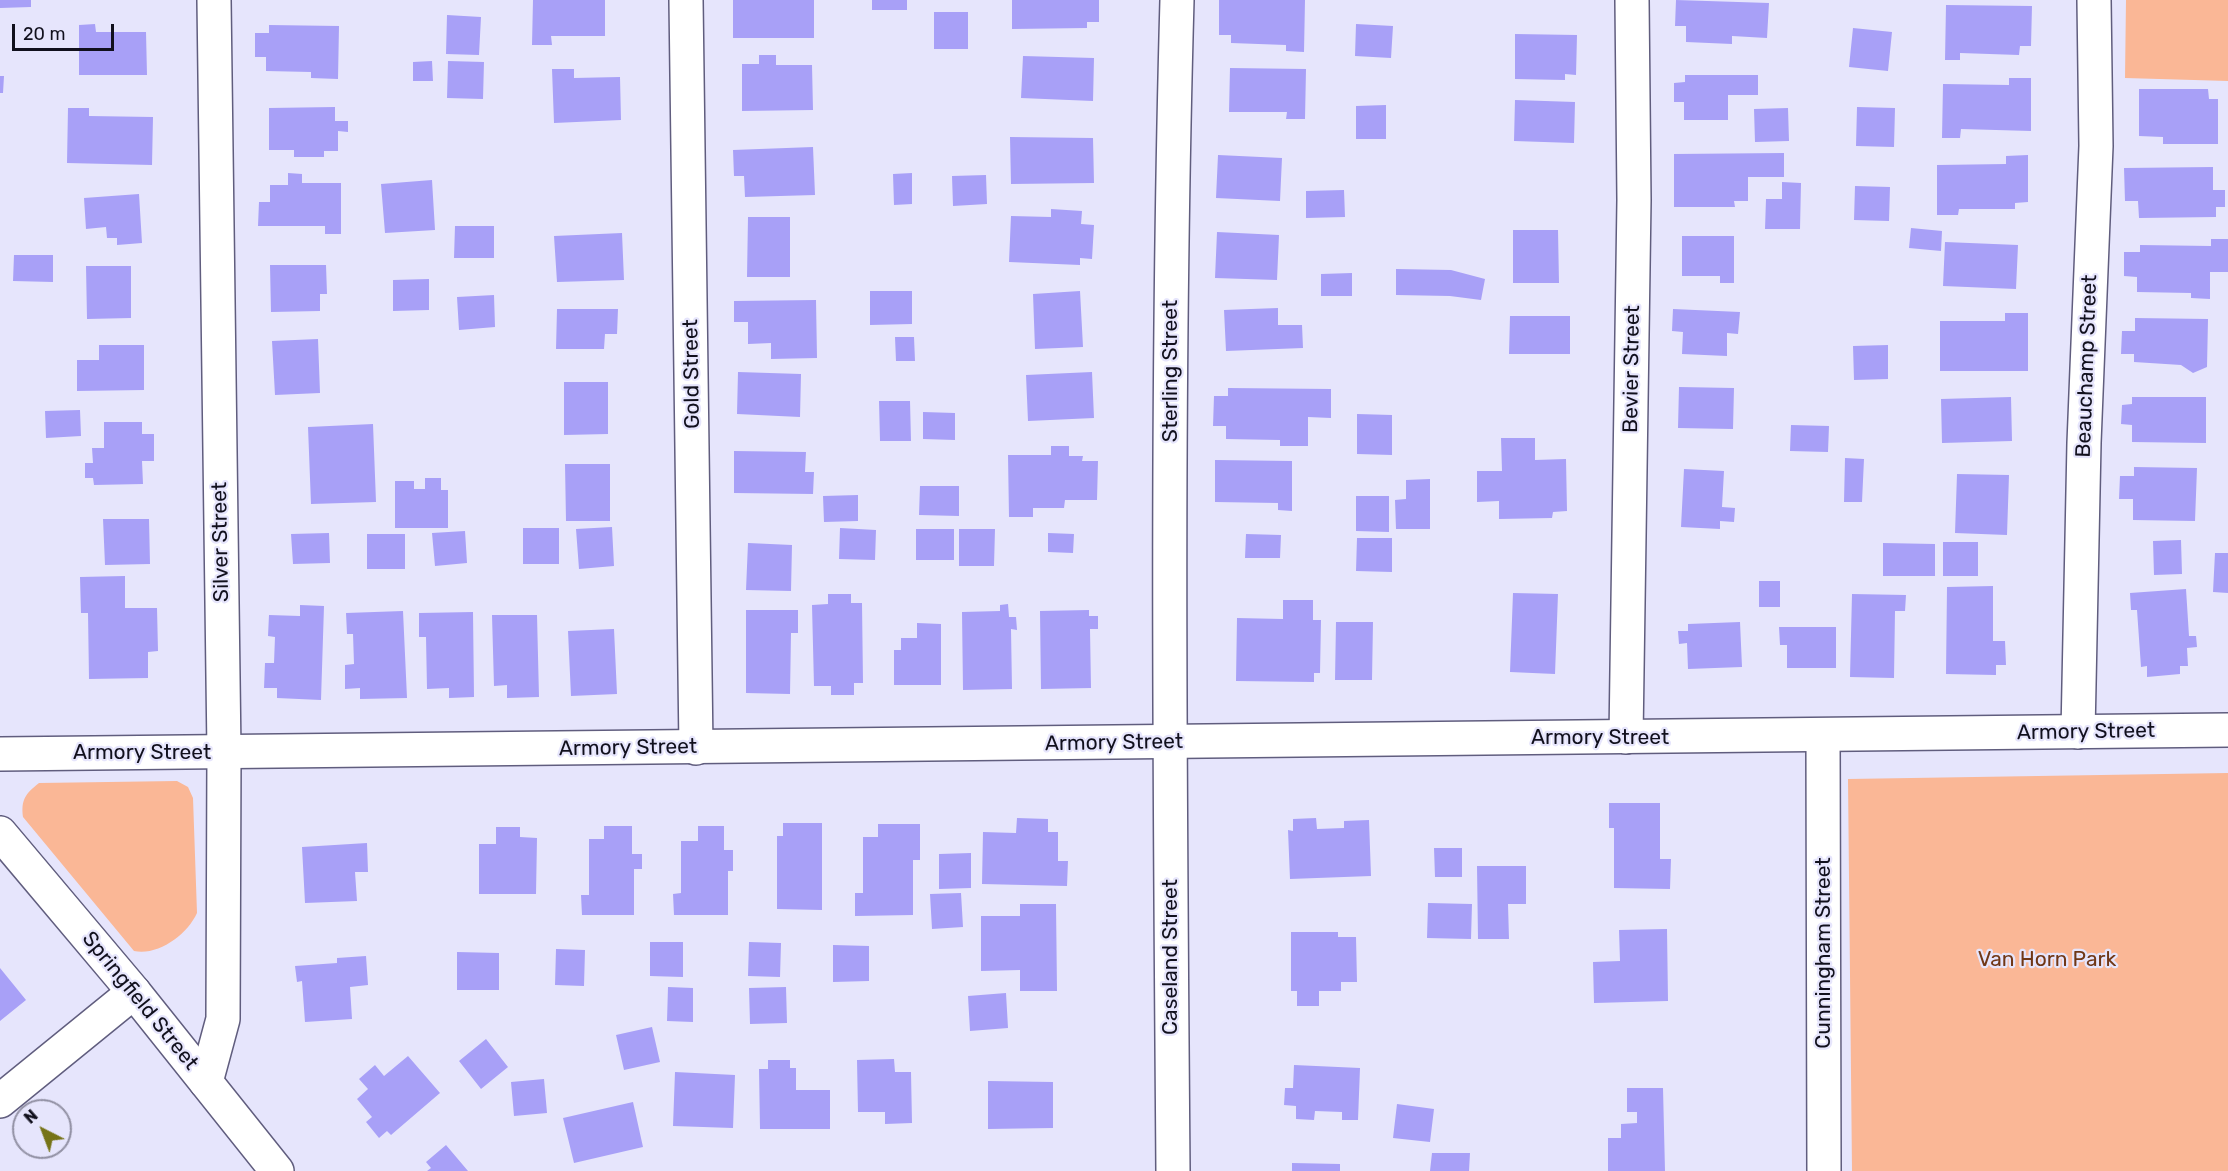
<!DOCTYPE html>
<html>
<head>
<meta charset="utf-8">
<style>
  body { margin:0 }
  #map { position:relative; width:2228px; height:1171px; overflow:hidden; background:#e6e5fc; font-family:Rubik,sans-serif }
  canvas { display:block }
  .north { position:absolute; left:12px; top:1099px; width:60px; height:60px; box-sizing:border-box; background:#e6e5fc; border:2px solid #9190a3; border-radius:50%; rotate:318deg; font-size:16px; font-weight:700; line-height:24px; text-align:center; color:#11101d }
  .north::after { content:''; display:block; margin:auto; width:21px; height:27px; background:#767317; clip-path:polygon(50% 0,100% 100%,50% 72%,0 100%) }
  .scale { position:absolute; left:12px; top:24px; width:102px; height:27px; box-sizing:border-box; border:3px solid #11101d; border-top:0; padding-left:8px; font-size:18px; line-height:21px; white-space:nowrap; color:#11101d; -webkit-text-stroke:4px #e6e5fc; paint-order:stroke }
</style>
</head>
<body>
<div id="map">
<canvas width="2228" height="1171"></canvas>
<div class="north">N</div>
<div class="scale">20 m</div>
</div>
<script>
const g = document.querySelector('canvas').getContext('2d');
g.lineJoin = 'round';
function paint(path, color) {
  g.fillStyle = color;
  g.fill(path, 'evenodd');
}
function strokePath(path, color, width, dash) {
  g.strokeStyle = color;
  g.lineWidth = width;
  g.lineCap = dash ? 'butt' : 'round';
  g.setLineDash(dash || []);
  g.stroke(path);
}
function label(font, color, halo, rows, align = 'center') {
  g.font = font + ' Rubik,sans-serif';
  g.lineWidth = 4.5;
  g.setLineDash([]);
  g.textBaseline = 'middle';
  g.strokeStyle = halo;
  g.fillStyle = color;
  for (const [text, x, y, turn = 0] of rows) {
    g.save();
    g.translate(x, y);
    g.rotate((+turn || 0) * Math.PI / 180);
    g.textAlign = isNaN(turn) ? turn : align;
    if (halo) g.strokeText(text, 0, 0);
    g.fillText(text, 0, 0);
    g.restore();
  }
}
paint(new Path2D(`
  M2126,0H2228V81L2125,78Z
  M2228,773V1171H1852L1848,779Z
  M177,781L188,787L193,798L197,913C187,935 158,956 134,951L23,817C21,800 25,794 39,783Z`), '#fab796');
paint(new Path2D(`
  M0,0H31V7L0,8Z
  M533,0H605V36H551L552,45H532Z
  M733,0H814V38H733Z
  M872,0H907V10H872Z
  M1012,0H1099V22H1087V28L1012,29Z
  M1219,0H1305L1304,52L1286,51V45L1231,43V35H1219Z
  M1676,0L1769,3L1767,38L1732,36V44L1686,42V26H1675Z
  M1946,5L2032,6L2031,46H2020L2019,55L1960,53V60H1945Z
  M934,12H968V49H934Z
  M447,15L481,17L479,55L446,54Z
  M95,24L96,32H146L147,75H79V25Z
  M1356,24L1393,26L1391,58L1355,56Z
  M269,25L339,26L338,79L311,78V72L266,71V57H255V33H269Z
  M1853,28L1892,32L1888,71L1849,67Z
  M1515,34L1577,35L1576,75L1565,74V80L1515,79Z
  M759,55H776V65H812L813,110L742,111V64H759Z
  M1023,56L1094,58L1093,101L1021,98Z
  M432,61L433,81H413V62Z
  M448,61L484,62L483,99L447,98Z
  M1230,68L1306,69L1305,119H1286L1287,112H1229Z
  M552,69H574V78L620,77L621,120L554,123Z
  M1685,75H1758V95H1728V120H1684V102H1674V83L1685,82Z
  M0,76H4L3,93H0Z
  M2009,78H2031V131L1961,129L1960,138H1942L1943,84L2009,85Z
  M2139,89H2208L2209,99H2218V144H2163V137L2139,136Z
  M1515,100L1575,102L1574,143L1514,141Z
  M1386,105V139H1356V106Z
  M335,107V121H348V132L338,131V151H324V157H294V150H269V108Z
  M1857,107L1895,108L1894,147L1856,146Z
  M68,108H89V116L153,117L152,165L67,163Z
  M1788,108L1789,141L1755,142L1754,109Z
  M1010,137L1093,138L1094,183L1011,184Z
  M813,147L815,195L745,197L744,176H734L733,150Z
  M1784,153V177H1748V201H1734L1735,207H1674V154Z
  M1218,155L1282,158L1280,201L1216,198Z
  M2028,155V202L2015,203V209H1959L1958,215H1937V165L2006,164V156Z
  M2213,167V190H2225V207H2216V217L2139,218L2138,201H2125L2124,168Z
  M288,173L302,174V183H341V234H325V226H258L259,202H270V185H288Z
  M912,173V204L894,205L893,174Z
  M986,175L987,204L953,206L952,176Z
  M432,180L435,230L385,233L381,184Z
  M1782,182L1801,183L1800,229H1765L1766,199H1782Z
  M1855,186L1890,187L1889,221L1854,220Z
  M1344,190L1345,217L1306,218V191Z
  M139,194L142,243L117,245V238H107L106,227L86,229L84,198Z
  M1051,209L1082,211L1081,224L1094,225L1092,259L1080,258V265L1009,262L1011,216L1051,217Z
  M748,217H790V277H747Z
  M455,226H494V258H454Z
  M1911,228L1942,231L1941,251L1909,248Z
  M1513,230H1558L1559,283H1513Z
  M1217,232L1279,235L1277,280L1215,278Z
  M622,233L624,280L557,282L554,236Z
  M1682,236H1734V283H1720V276H1682Z
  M2211,239H2228V272H2210V299L2191,298V293L2137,292V277L2124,276V252H2140V245L2211,246Z
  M1945,242L2018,245L2016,289L1943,286Z
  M14,255H53V282L13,281Z
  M270,265H326L327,294H320V311L271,312Z
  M86,266H131V318L87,319Z
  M1396,269L1451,270L1485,279L1481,300L1450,296L1396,295Z
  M1352,273V296H1321V274Z
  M429,279V310L393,311V280Z
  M870,291H912V324L870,325Z
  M1080,291L1083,347L1035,349L1033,294Z
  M494,295L495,327L459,330L457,297Z
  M816,300L817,358L771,359V343L748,344V322H734V301Z
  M1278,308V325H1302L1303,348L1226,351L1224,310Z
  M557,309H618L617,334H605L604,349H556Z
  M1673,309L1740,312L1738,334L1727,333V356L1682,354L1683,332L1672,331Z
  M2005,313H2028V371H1940V321H2005Z
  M1510,316H1570V354H1509Z
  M2135,318L2208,319L2207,367L2193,373L2181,365L2134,362V354H2121L2122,331H2135Z
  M895,337H914L915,361H896Z
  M318,339L320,393L275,395L272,341Z
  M99,345H144V390L77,391V360H99Z
  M1888,345V379L1854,380L1853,346Z
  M738,372L801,374L800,417L737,414Z
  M1092,372L1094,418L1028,421L1026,375Z
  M564,382H608V434L564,435Z
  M1679,387L1734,388L1733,429L1678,428Z
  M1228,388L1331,389V418L1308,417V446H1280V440L1226,439V426H1213L1214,396H1228Z
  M2011,397L2012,441L1942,443L1941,399Z
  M2132,397H2206V443L2132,442V425L2121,424L2122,405L2132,404Z
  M879,401H910L911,441H880Z
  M80,410L81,436L46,438L45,411Z
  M923,412L955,413V440L923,439Z
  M1357,414L1392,415V455L1357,454Z
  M104,422H142V434H154V461H142L143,484L94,485L93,478H85V463H93L92,448H104Z
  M373,424L376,502L311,504L308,427Z
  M1791,425L1829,426L1828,452L1790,451Z
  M1501,438H1535V460L1566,459L1567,511L1553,512L1552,518L1499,519V501L1477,502V471H1502Z
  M1051,446H1069V456H1083L1082,461H1098L1097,500H1065L1064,508H1033V517H1009L1008,455H1051Z
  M734,451L806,452L805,472H814L813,494L734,493Z
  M1845,458L1864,459L1862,502H1844Z
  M1215,460L1292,461V511L1278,510V503L1215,502Z
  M565,464H610V521H566Z
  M2134,467L2197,468L2195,521L2133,520V499H2119L2120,476H2134Z
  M1684,469L1724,471L1722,507L1735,508L1734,522L1720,521V529L1681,527Z
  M1957,474L2009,475L2007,535L1955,533Z
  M425,478H441V490H448V528H395V481H414V489H425Z
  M1430,479V529H1396L1395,500L1406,499V480Z
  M920,486H959V516L919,515Z
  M858,495V521L824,522L823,496Z
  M1356,496H1389V532L1356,531Z
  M103,519H149L150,564L105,565Z
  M612,527L614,566L579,569L576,529Z
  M523,528H559V564H523Z
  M840,528L876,530L875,560L839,559Z
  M916,529H954V560H916Z
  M959,529H995L994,566H959Z
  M465,531L467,563L435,566L432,533Z
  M329,533L330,563L293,564L291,534Z
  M1048,533L1074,534L1073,553L1048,552Z
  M367,534H405V569H367Z
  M1246,534L1281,535L1280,558H1245Z
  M1357,538H1392V572L1356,571Z
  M2181,540L2182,574L2154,575L2153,541Z
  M1943,542H1978V576H1943Z
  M748,543L792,545L791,591L746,590Z
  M1883,543L1935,544V576H1883Z
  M2215,553H2228V593L2213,592Z
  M125,576V608H157L158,651L148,652V678L89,679L88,613H81L80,577Z
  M1759,581H1780V607H1759Z
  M1993,586V641H2005L2006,665H1996V675L1946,674L1947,587Z
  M2186,589L2189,636H2196L2197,647L2187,648L2188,666H2180V674L2147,677V666L2141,667L2137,610H2131L2130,593Z
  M1513,593L1558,594L1555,674L1510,672Z
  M828,594H851V603H862L863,683H854V695H831V686H814L812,605L828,604Z
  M1852,594L1906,595L1905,611H1895L1894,678L1850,677Z
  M1283,600H1313V620H1321L1320,673H1314V682L1236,681L1237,618L1283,619Z
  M1008,604L1009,617H1016L1017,630L1011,629L1012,689L963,690L962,612L1000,611V605Z
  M300,605L324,606L321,700L277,698V688H264L265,663H274L275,637L268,636L269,615L300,616Z
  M746,610H798V633H791L790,694L746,693Z
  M1089,610V616H1098V629H1090L1091,688L1041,689L1040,611Z
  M403,611L407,698L360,699V688L345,689V665L354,664L353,634H347L346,613Z
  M473,612L474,697L449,698V688L427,689L426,637H419V613Z
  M492,615H537L539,697L507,698V685L494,686Z
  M1336,622H1373L1372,680H1335Z
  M1740,622L1742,667L1688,669L1687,643L1679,644L1678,631H1688V624Z
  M917,623L941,624V685H894V650H901V638H917Z
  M1779,627H1836V668H1787V645H1780Z
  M614,629L617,694L571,696L568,631Z
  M1609,803H1660V859H1671L1670,889L1614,888V828H1609Z
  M1017,818L1048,819V832H1058V861H1068L1067,886L982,884L983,832L1016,833Z
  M1316,818L1317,829L1344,828V821L1369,820L1371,876L1290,879L1288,830L1293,831V819Z
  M783,823H822V910L777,909V836H783Z
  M878,824H920V860H913V915L855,916V893H863V837H878Z
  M604,826H632V854H642V869H634V915H582L581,895H589V839H604Z
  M698,826H724V850H733V871H728V915H674L673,894L681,893V841H698Z
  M496,827H520V837L537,838L536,894H479V844H496Z
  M367,843L368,872H355L357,901L305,903L302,847Z
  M1434,848H1462V877H1435Z
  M971,853V888L939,889V854Z
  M1477,866H1526V904H1508L1509,939H1478Z
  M961,893L963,927L932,929L930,894Z
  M1428,903L1472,904L1471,939L1427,938Z
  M1020,904H1056L1057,991H1020V970L981,971V916H1020Z
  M1667,929L1668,1001L1594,1003L1593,962L1620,961L1619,930Z
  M1291,932H1338V937H1356L1357,982H1341V991H1319V1006H1297V991H1291Z
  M650,942H683V977L650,976Z
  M749,942L781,943L780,977L748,976Z
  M833,945L869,946V981L833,982Z
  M556,949L585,950L584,986L555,985Z
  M457,952L499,953V990H457Z
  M366,956L368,985L350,987L352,1019L305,1022L302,981L297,982L295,966L337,963V958Z
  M0,968L26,1000L0,1021Z
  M668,987L693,988V1022L667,1021Z
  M786,987L787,1023L750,1024L749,988Z
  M1006,993L1008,1028L970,1031L968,996Z
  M652,1027L660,1062L624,1070L616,1035Z
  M486,1039L508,1067L481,1089L459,1061Z
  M408,1056L440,1093L391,1135L387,1131L379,1138L366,1122L372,1117L357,1099L368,1089L359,1079L375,1065L384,1076Z
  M894,1059L895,1072H911L912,1123L885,1124V1112H858L857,1060Z
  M768,1060H790V1068H796V1090H830V1129H760L759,1069H768Z
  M1294,1065L1360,1068L1358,1120H1342V1112L1315,1111L1314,1120L1296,1119V1106L1284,1105L1285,1088H1293Z
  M675,1072L735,1075L733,1128L673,1126Z
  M544,1079L547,1113L514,1116L511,1082Z
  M988,1081L1053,1082V1128L988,1129Z
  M1627,1088H1663L1665,1171H1608V1138H1621V1124L1637,1123V1112H1627Z
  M633,1102L643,1147L574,1163L563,1118Z
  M1397,1104L1434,1109L1430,1142L1393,1138Z
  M446,1145L468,1171H427L431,1168L426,1162Z
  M1432,1153H1470L1469,1171H1430Z
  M1292,1163L1340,1164V1171H1292Z`), '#a8a0f7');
const street = new Path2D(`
  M686,0L696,748
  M2078,732L2084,443L2096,146L2094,0
  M1823,735L1824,1171
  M1626,737L1634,200L1632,0
  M206,1082L223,1019L224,752L214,0
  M0,1101L134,992
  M1173,1171C1170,781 1166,390 1177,0`);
const secondary = new Path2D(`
  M0,754L2228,730
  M0,833L134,992L277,1171`);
strokePath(street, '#605d7e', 36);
strokePath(secondary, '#605d7e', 36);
strokePath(street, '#fff', 33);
strokePath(secondary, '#fff', 33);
label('21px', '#11101d', '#e6e5fc', [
  ["Beauchamp Street",2087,366,-88],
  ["Bevier Street",1632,369,-89],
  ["Sterling Street",1171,371,-90],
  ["Gold Street",692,374,-91],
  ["Silver Street",221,542,-91],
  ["Armory Street",2086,732,-1],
  ["Armory Street",1600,738],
  ["Armory Street",1114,743,-1],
  ["Armory Street",628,748,-1],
  ["Armory Street",142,753],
  ["Cunningham Street",1824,953,-90],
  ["Caseland Street",1171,957,-90],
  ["Springfield Street",140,1001,51]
]);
label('21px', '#703716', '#e6e5fc', [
  ["Van Horn Park",2047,960]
]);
</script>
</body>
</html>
